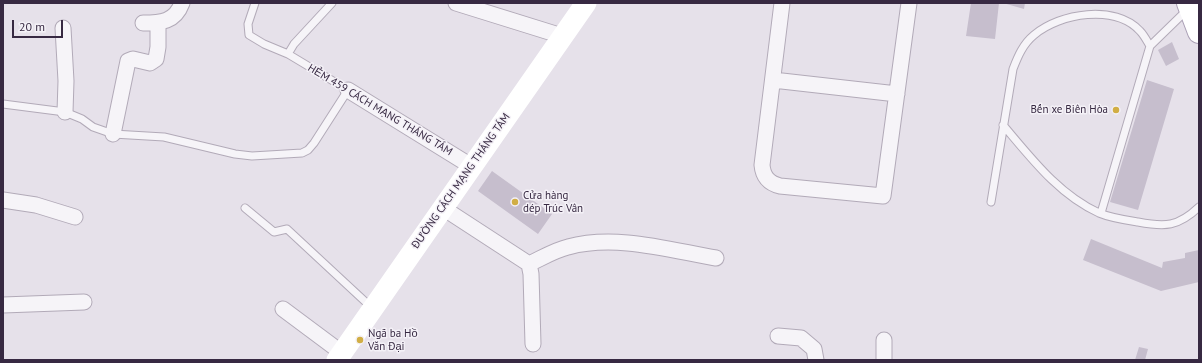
<!DOCTYPE html>
<html>
<head>
<meta charset="utf-8">
<style>
  body { margin:0 }
  #map { position:relative; width:1202px; height:363px; overflow:hidden; background:#e6e1ea; font-family:"PT Sans",sans-serif }
  canvas { display:block }
  .frame { position:absolute; inset:0; border:4px solid #372942; pointer-events:none }
  .scale { position:absolute; left:12px; top:20px; width:51px; height:18px; box-sizing:border-box; border:2px solid #372942; border-top:0; padding-left:5px; font-size:12px; line-height:14px; white-space:nowrap; color:#372942; -webkit-text-stroke:3px #f4f1f7; paint-order:stroke }
</style>
</head>
<body>
<div id="map">
<canvas width="1202" height="363"></canvas>
<div class="frame"></div>
<div class="scale">20 m</div>
</div>
<script>
const g = document.querySelector('canvas').getContext('2d');
g.lineJoin = 'round';
function paint(path, color) {
  g.fillStyle = color;
  g.fill(path, 'evenodd');
}
function strokePath(path, color, width, dash) {
  g.strokeStyle = color;
  g.lineWidth = width;
  g.lineCap = dash ? 'butt' : 'round';
  g.setLineDash(dash || []);
  g.stroke(path);
}
function label(font, color, halo, rows, align = 'center') {
  g.font = font + ' "PT Sans",sans-serif';
  g.lineWidth = 3;
  g.setLineDash([]);
  g.textBaseline = 'middle';
  g.strokeStyle = halo;
  g.fillStyle = color;
  for (const [text, x, y, turn = 0] of rows) {
    g.save();
    g.translate(x, y);
    g.rotate((+turn || 0) * Math.PI / 180);
    g.textAlign = isNaN(turn) ? turn : align;
    if (halo) g.strokeText(text, 0, 0);
    g.fillText(text, 0, 0);
    g.restore();
  }
}
paint(new Path2D(`
  M971,3H999L995,39L966,36Z
  M1003,3H1025L1024,9Z
  M1172,42L1179,59L1166,66L1158,50Z
  M1147,80L1174,89L1138,210L1110,202Z
  M492,171L552,214L538,234L478,191Z
  M1091,239L1162,268L1163,262L1185,258V253L1199,250V282L1161,291L1083,260Z
  M1139,347L1148,349L1145,360H1135Z`), '#c6becd');
const lane = new Path2D(`
  M288,54L294,44L332,3
  M3,104L65,112L82,119L93,127L113,134L164,137L235,154L252,156L302,153L308,150L314,143L348,90L288,54L264,44L249,35L248,24L255,3
  M1003,125C1031,158 1059,195 1099,213C1111,218 1125,220 1138,222C1165,227 1178,227 1199,207
  M991,202L1013,69C1018,56 1023,44 1034,35C1060,13 1115,4 1140,31C1144,35 1147,41 1150,46
  M245,208L274,232L287,229L371,307
  M1101,213L1150,46L1187,10`);
const street = new Path2D(`
  M456,3L562,36
  M782,3L762,165C763,176 768,183 780,186L883,196L909,3
  M143,23C161,23 175,22 182,3
  M63,28L66,81L65,112
  M773,80L897,94
  M348,90L471,166
  M113,134L128,61L133,59L150,63L156,59L158,47V23
  M3,200L36,205L75,217
  M443,208L529,264C542,258 555,250 568,247C616,234 669,250 716,258
  M529,264L531,274L533,344
  M3,305L84,302
  M283,309L342,353
  M778,336L801,338L814,349L816,360
  M884,360V340`);
const primary = new Path2D(`
  M1188,3L1199,32`);
strokePath(lane, '#b2aab8', 9);
strokePath(street, '#b2aab8', 17);
strokePath(primary, '#aba0b6', 24);
strokePath(lane, '#f6f4f8', 7);
strokePath(street, '#f6f4f8', 15);
strokePath(new Path2D(`
  M337,360L586,3`), '#fff', 21);
strokePath(primary, '#fff', 22);
for (const [x, y, r, color] of [
  [1116,110,4,"#d1ae44"],
  [515,202,4,"#d1ae44"],
  [360,340,4,"#d1ae44"]
]) {
  const dot = new Path2D();
  dot.arc(x, y, r, 0, 2 * Math.PI);
  g.fillStyle = color;
  g.fill(dot);
  strokePath(dot, '#f4f1f7', 1.5);
}
label('11px', '#372942', '#f4f1f7', [
  ["HẺM 459 CÁCH MẠNG THÁNG TÁM",380,110,31],
  ["ĐƯỜNG CÁCH MẠNG THÁNG TÁM",461,181,-55]
]);
label('11px', '#372942', '#f4f1f7', [
  ["Bến xe Biên Hòa",1108,110,"right"],
  ["Cửa hàng",523,196],
  ["dép Trúc Vân",523,209],
  ["Ngã ba Hồ",368,334],
  ["Văn Đại",368,347]
], 'left');
</script>
</body>
</html>
